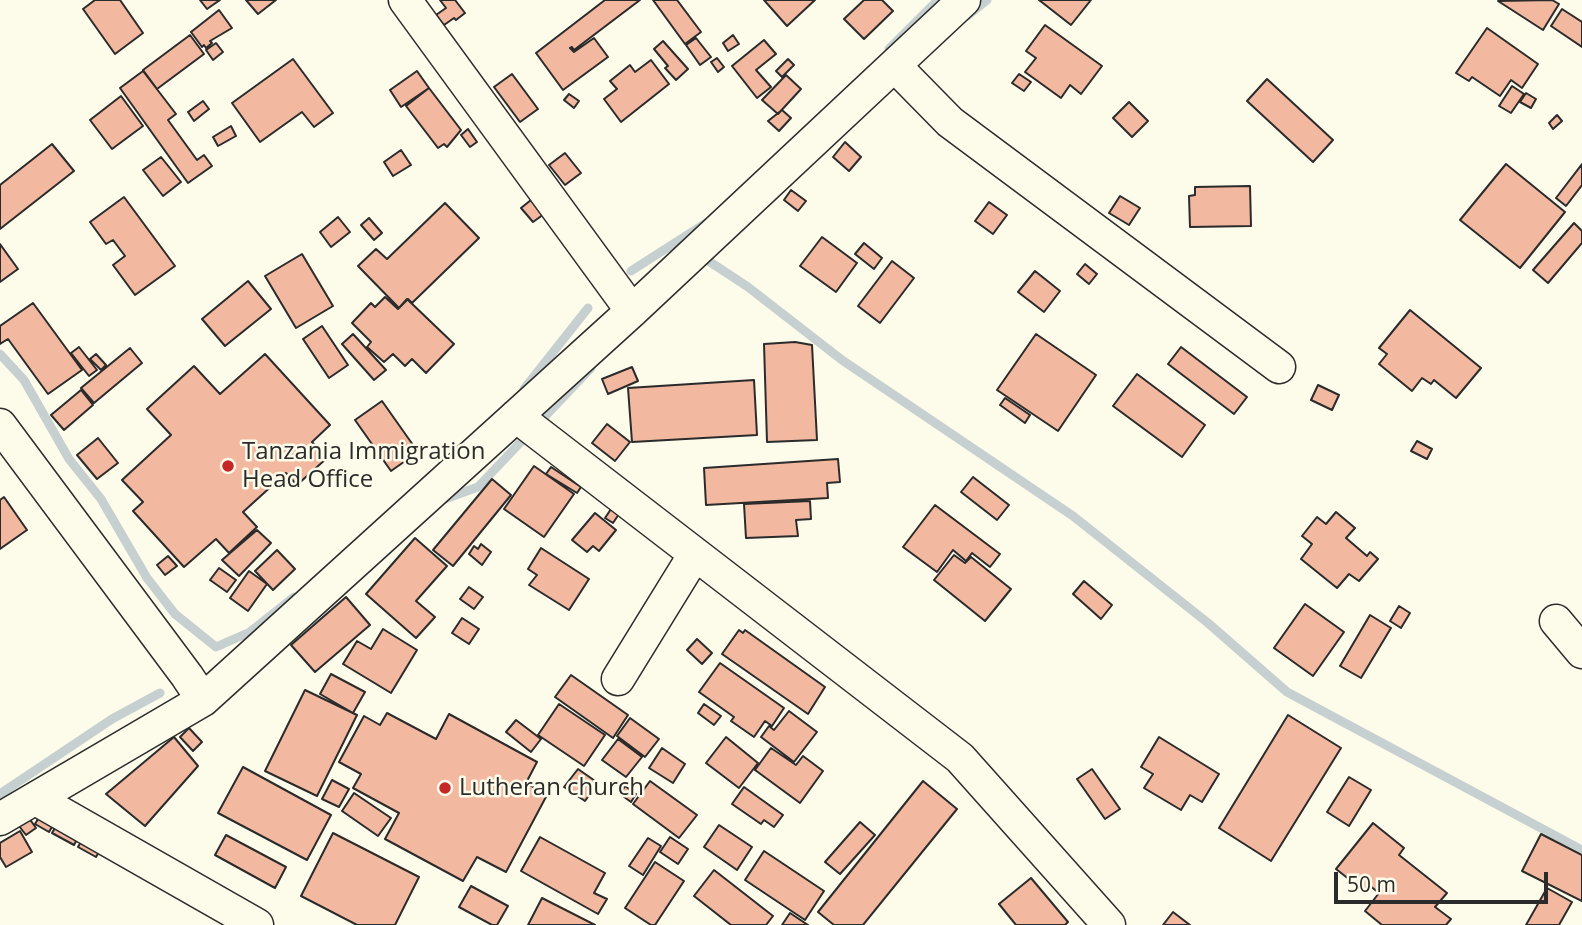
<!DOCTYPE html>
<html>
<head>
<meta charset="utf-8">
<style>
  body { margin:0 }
  #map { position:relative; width:1582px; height:925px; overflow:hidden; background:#fdfbea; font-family:"Open Sans",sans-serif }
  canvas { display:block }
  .scale { position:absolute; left:1334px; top:872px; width:214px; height:32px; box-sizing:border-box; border:4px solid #2b2b2b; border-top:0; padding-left:9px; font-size:21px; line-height:24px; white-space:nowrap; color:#2b2b2b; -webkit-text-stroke:5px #fdfbea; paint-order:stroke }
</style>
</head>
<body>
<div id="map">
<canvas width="1582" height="925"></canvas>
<div class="scale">50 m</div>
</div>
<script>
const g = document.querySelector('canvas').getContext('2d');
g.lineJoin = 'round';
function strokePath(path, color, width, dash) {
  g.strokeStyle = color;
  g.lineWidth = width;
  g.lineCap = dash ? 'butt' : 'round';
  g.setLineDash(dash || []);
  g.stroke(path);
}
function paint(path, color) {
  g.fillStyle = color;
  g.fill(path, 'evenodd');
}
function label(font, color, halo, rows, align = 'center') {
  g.font = font + ' "Open Sans",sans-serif';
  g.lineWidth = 5;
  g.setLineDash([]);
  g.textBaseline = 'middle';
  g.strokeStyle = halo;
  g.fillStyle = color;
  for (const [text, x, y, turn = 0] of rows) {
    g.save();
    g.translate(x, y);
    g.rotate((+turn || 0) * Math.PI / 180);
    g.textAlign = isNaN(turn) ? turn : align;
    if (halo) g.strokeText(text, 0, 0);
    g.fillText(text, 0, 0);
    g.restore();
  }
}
strokePath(new Path2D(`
  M967,16L987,0
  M889,49L938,0
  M707,260L748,287L842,360L1073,516L1208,623L1287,692L1582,850
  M631,271L706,223
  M0,354L24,380L69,459L101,499L147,578L175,614L216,647L250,632L294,597
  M524,389L588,308
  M442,500L478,487L591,368
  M0,794L112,719L160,693`), '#c7d0d0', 9);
const building = new Path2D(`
  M95,0H120L143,33L115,54L83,9Z
  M200,0H220L207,9Z
  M246,0H276L258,14Z
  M440,0H455L465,13L456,20L454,18L444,25L436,15L446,8Z
  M605,0H640L574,50L572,47L570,48L574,52L594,38L608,57L563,90L536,53Z
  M653,0H677L701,32L685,44Z
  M764,0H815L787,26Z
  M864,0H882L893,11L864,39L844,19Z
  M1039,0H1091L1071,25Z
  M1552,0L1559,4L1543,30L1498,1Z
  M1562,9L1582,22V47L1551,26Z
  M219,10L232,28L210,41L212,43L206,48L204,45L202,47L191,32Z
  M1045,25L1102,66L1081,94L1070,85L1061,98L1025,72L1036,58L1026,51Z
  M1487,28L1538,64L1522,88L1511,80L1500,96L1472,77L1469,81L1456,73Z
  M190,35L204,54L157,89L143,70Z
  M733,35L739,44L728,51L723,43Z
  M696,38L711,57L700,65L686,45Z
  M764,40L776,54L756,70L771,87L757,98L732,66Z
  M663,41L688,69L676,80L665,68L668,66L654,49Z
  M216,43L223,52L213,60L206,50Z
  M717,58L724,67L718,72L711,62Z
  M293,59L333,113L314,127L302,112L260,142L232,103Z
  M788,59L794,65L782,77L776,71Z
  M651,60L669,84L621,122L604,99L617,89L610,81L630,65L635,72Z
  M143,71L176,114L168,120L197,160L204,155L212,166L188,183L120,88Z
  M417,71L429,88L401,107L390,90Z
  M512,74L538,109L520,122L494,87Z
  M1019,74L1031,82L1024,91L1012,83Z
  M786,75L801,89L778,114L762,100Z
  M1267,79L1333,140L1313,162L1247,101Z
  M1512,86L1524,94L1511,113L1499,106Z
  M429,88L461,130L447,147L444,144L438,148L406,106Z
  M1526,93L1536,99L1531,108L1520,102Z
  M569,94L579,101L574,108L564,100Z
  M121,96L143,126L112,149L90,120Z
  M203,101L209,109L194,121L188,112Z
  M1129,102L1148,121L1132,137L1113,118Z
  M782,110L791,118L779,131L768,121Z
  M1557,115L1562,121L1553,129L1549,123Z
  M231,126L236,136L218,146L213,137Z
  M468,129L477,142L470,147L461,135Z
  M845,142L861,157L849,171L833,157Z
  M52,144L74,171L0,229V185Z
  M401,150L411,165L393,176L384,162Z
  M565,153L581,173L565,185L549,165Z
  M161,157L181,182L163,196L143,170Z
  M1506,164L1565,212L1520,268L1460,220Z
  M1582,164V185L1566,206L1556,198Z
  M1250,186L1251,226L1190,227L1189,196L1195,195V187Z
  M791,190L806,201L798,211L784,200Z
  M1120,196L1140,208L1129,225L1109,213Z
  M124,197L175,266L135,295L113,265L125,256L113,240L106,244L90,222Z
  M531,200L544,214L533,222L521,208Z
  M989,202L1007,215L993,234L975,221Z
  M445,203L479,238L412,303L408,299L399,308L358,266L376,249L387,259Z
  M338,217L350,232L331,247L320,232Z
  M369,218L382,233L374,240L361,225Z
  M1574,223L1582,231V243L1548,283L1533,270Z
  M822,237L857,263L836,292L800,266Z
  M864,243L882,258L874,269L855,254Z
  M0,244L18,269L0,282Z
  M302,254L333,306L296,328L265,276Z
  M892,261L914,278L880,323L858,306Z
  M1085,264L1097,274L1089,284L1077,274Z
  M1035,271L1060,291L1044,312L1018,292Z
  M248,281L271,309L225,346L202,319Z
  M385,297L398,309L407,299L454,344L426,373L412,359L405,366L393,354L384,362L367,347L371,342L352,323L371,303L375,307Z
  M33,303L82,370L48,394L8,339L0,344V326Z
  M1410,310L1481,368L1456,398L1434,380L1431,384L1422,378L1412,391L1379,364L1387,354L1379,348Z
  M322,326L348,365L329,378L303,339Z
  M353,334L386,370L374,380L342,344Z
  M1036,334L1096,375L1058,431L997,390Z
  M795,342L812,345L817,440L767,442L764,344Z
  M79,347L97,370L89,376L71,353Z
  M1181,347L1247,397L1234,414L1168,364Z
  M130,348L142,363L94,403L81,388Z
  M96,354L106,365L101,370L90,359Z
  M265,354L330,425L312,442L327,458L297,485L286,473L243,512L257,527L229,553L216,539L184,567L133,511L143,502L122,480L171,435L147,409L194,366L220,394Z
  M632,367L638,381L608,394L602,379Z
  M1137,374L1205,425L1182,457L1113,406Z
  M754,380L757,435L632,442L628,388Z
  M1318,385L1339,395L1332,410L1311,400Z
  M81,390L93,405L64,430L51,415Z
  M1005,398L1030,415L1025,423L1000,405Z
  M382,401L418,452L391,471L355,420Z
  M607,424L630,442L615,461L592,443Z
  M98,438L118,463L97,479L77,455Z
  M1417,441L1432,449L1427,459L1411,451Z
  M838,459L840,482L827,483L828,498L706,505L704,468Z
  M534,466L574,494L544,537L504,509Z
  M551,467L581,487L577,493L546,474Z
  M973,477L1009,505L997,520L961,492Z
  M492,479L511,495L453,566L433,550Z
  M4,497L27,530L0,549V500Z
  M810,501L811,519L796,520L798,536L746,538L744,504Z
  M935,505L1000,554L990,567L972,553L966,561L953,550L937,572L903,547Z
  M611,509L619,514L613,523L605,518Z
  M1336,512L1355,528L1346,538L1367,556L1370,552L1378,559L1359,581L1349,574L1337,588L1301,559L1312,544L1302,536L1317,517L1326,524Z
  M595,513L616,530L599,551L593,546L587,552L572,540Z
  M257,530L271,543L239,576L222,560Z
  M415,538L447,566L416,601L435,617L416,638L366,594Z
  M481,544L491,552L482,565L469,554L474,546L478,549Z
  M541,548L589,579L569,610L529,585L537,575L528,569Z
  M277,550L295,569L273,590L255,571Z
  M954,555L965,563L971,557L1011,589L985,621L934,580Z
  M168,556L177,566L165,575L157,565Z
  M219,568L236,580L227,592L210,580Z
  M249,571L267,584L248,611L230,598Z
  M1084,581L1112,605L1101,619L1073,594Z
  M469,587L483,597L474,609L460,599Z
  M346,597L370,625L315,672L291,645Z
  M1305,604L1344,632L1313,676L1274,648Z
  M1399,606L1410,613L1401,628L1390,621Z
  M1370,615L1391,628L1361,678L1340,666Z
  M462,618L479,629L469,644L452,633Z
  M383,629L417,650L391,693L343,664L357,641L371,649Z
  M739,630L743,633L745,630L825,687L808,714L722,654Z
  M697,639L712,653L702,664L687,650Z
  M720,663L784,708L772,726L765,721L754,737L731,721L734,717L699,692Z
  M331,674L365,692L353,713L320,694Z
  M571,675L628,715L613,738L555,697Z
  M305,690L357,715L317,796L265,771Z
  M559,704L605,735L584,766L538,735Z
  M704,704L721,716L714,725L698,713Z
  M789,711L817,732L794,762L761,737L769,726L774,730Z
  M387,713L436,739L449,714L537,762L526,783L547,795L506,872L477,857L463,881L385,839L399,813L353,788L361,774L339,762L364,716L380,725Z
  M1288,715L1341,748L1271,861L1219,828Z
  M630,718L659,739L645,757L617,736Z
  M516,720L541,739L531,752L506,732Z
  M189,728L202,742L193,751L180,737Z
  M174,737L198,766L145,826L106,794Z
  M726,737L758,763L739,788L706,763Z
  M1159,737L1219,774L1202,802L1190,795L1181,810L1144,788L1153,774L1141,767Z
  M618,739L642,757L626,777L602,760Z
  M662,748L685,764L673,783L649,768Z
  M771,748L796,765L803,756L823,771L800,803L755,770Z
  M243,767L331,815L307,860L218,813Z
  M578,769L598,783L585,801L564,787Z
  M1092,769L1120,809L1105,819L1077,779Z
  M1349,777L1371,790L1349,826L1327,812Z
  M332,780L349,789L339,807L322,799Z
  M650,781L697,815L679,838L633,804Z
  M923,781L957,809L863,925H834L818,912Z
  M625,786L636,794L631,802L620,794Z
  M744,787L783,815L774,827L764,820L761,824L732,804Z
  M354,793L391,818L378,836L342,811Z
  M44,809L57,818L49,832L35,824Z
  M29,818L36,828L26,835L19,826Z
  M60,819L81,832L74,845L52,833Z
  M860,822L875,835L840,874L825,862Z
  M1373,823L1404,848L1399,855L1447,893L1435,907L1451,919L1446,925H1382L1365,911L1379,893L1369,885L1364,891L1336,869Z
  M719,825L752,847L737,870L704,847Z
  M20,831L32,852L6,867L0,857V843Z
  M87,831L106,841L96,857L78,847Z
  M333,833L419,877L395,925H357L301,896Z
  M1541,834L1582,855V901L1522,871Z
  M226,835L286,867L275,888L215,855Z
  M540,837L605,873L594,893L607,899L598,914L521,871Z
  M670,837L688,849L678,864L660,852Z
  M648,838L661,846L643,875L629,866Z
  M764,851L824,891L805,920L745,880Z
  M655,862L684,881L655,925H651L625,908Z
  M714,870L773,916L766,925H731L694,896Z
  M1031,878L1068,922L1065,925H1016L999,904Z
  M471,886L508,906L497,925H492L459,907Z
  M1547,888L1572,902L1559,925H1526Z
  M542,898L595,925H528Z
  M1173,912L1190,925H1163Z
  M790,913L808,925H782Z`);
paint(building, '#f2b8a0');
strokePath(building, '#2b2b2b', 2);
const minor = new Path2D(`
  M405,0L632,311
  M895,66L950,122L1279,367
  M516,416L960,758L1109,925
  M0,425L187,676L203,700
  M1556,621L1582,652
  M618,679L695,554
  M36,799L257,925
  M0,819L203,700L632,311L964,0`);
strokePath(minor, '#2b2b2b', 35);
strokePath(minor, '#fdfbea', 32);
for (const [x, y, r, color] of [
  [228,466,7,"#c62828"],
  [445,788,7,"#c62828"]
]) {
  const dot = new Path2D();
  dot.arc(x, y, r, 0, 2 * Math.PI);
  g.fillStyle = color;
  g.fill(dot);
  strokePath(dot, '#fdfbea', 2.5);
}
label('24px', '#2b2b2b', '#fdfbea', [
  ["Tanzania Immigration",242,452],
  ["Head Office",242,480],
  ["Lutheran church",459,788]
], 'left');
</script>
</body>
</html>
